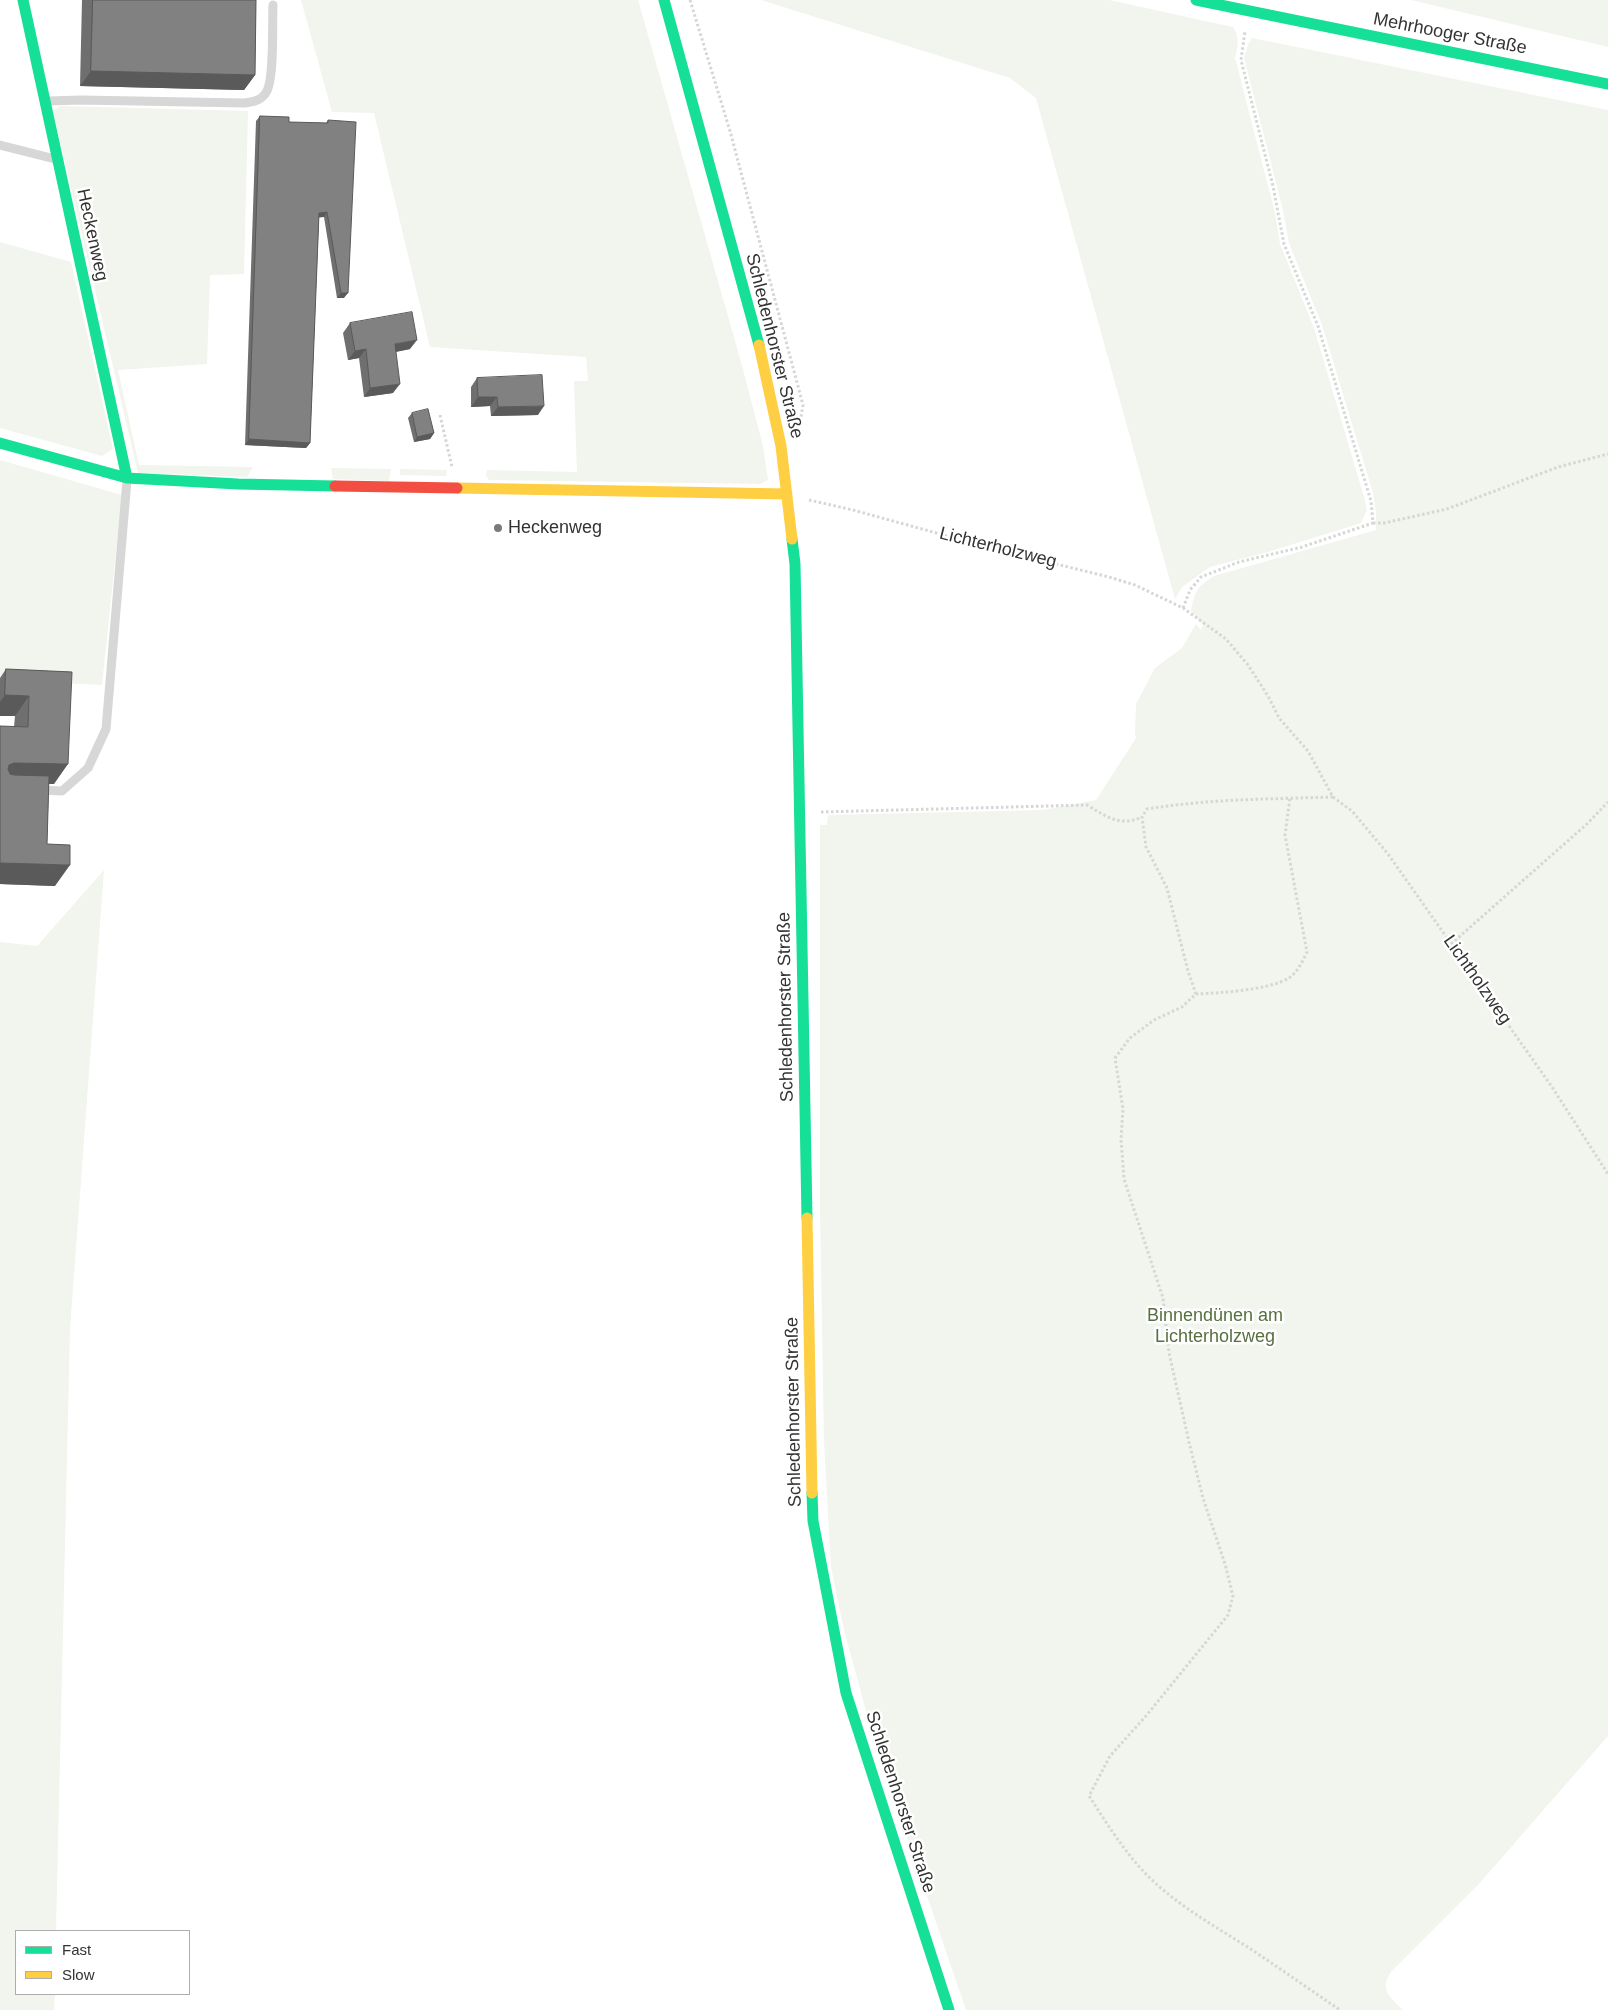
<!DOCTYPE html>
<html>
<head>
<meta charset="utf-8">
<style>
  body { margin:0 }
  #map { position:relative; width:1608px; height:2010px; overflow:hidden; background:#fff; font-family:Helvetica,sans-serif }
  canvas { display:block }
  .legend { position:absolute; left:15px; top:1930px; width:175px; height:65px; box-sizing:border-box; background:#fff; border:1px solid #adadad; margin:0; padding:6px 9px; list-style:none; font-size:15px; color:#333 }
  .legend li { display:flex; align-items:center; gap:10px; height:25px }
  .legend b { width:25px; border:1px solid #adadad }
</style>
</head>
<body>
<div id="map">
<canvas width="1608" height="2010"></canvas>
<ul class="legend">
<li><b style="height:6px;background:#16e098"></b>Fast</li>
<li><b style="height:6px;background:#ffcf43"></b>Slow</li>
</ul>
</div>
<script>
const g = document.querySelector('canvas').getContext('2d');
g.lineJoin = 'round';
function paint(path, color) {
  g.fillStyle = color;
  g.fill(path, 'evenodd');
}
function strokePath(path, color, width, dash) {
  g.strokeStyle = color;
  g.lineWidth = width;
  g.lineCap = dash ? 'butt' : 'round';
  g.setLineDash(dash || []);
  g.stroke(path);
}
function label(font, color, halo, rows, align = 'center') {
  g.font = font + ' Helvetica,sans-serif';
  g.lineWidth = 5;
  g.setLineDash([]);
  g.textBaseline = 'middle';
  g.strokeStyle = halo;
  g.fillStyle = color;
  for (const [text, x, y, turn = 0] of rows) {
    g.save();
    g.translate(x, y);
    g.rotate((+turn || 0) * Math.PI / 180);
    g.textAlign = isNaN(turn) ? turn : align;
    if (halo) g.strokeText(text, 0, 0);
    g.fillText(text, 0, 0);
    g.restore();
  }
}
paint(new Path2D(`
  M301,0H638L741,362L763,446L768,480L760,484L489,480L486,475L487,470L577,472L574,381H588L586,357L430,347L374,113L332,112Z
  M761,0H1109L1233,27C1240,38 1238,46 1235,58L1275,213L1280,244L1314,328L1364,497L1367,510L1361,523L1268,552L1210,567L1182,587L1175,599L1036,98L1010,78Z
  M1411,0H1608V47Z
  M1252,38L1608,110V1736L1478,1885L1391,1972C1379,1990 1390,1997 1403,2010H966L875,1744L844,1630L831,1567L824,1441L820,1212V825H827L828,815L1043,810L1096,800L1136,738L1135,734L1136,704L1155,668L1182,648L1196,624L1201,630L1203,625L1191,611C1195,590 1197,587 1214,576L1376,530V512L1373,493L1322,325L1289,243L1283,210L1244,58L1248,45Z
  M60,106L248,111L244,274L210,275L207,364L118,370L139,465L253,467L247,477L138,473L53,111Z
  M0,242L71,262L113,449L102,456L0,428Z
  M0,460L122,495L102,685L0,680Z
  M331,468L391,469L389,481L333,479Z
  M400,469L447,470L446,476L400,475Z
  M104,870L70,1329L56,1931H16V1994H55L54,2010H0V942L37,946Z`), '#f1f5ed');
strokePath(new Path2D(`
  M690,0L730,131L803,405L800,423
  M440,415L452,467
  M809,500L853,510L991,548L1109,577L1135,585L1183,608L1226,639L1248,665L1268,696L1279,718L1308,751L1333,797L1352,811L1388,854L1552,1087L1608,1174
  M1373,523H1384L1447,509L1558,467L1608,454
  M1183,608L1190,590L1201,577L1239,562L1302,547L1373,523L1371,501L1318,326L1284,244L1273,186L1241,60L1245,31
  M1333,797C1271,799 1208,799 1147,809L1142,817L1146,847L1167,888L1188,971L1196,994L1182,1007L1154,1020L1130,1038L1115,1058L1123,1109L1121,1139L1124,1179L1163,1298L1169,1353L1189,1442L1203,1498L1225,1564L1233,1596L1228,1615L1146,1716L1110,1756L1089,1796C1106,1822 1123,1850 1145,1873C1174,1903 1211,1924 1246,1946C1278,1967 1309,1989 1340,2010
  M821,812L1087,805C1107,817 1120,827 1142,817
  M1451,944L1587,824L1608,802
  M1196,994C1220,993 1269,990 1289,978C1298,972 1303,960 1307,952L1285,835L1290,798`), '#d6d6d6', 3, [2.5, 2.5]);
strokePath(new Path2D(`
  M48,101L81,100L244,103C252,102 260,101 265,94C275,84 272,22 273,5
  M0,145L55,159
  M38,790L62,791L88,768L106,729L127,480`), '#d7d7d7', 9);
strokePath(new Path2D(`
  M23,0L127,478
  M664,0L759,345
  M1196,0L1608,84
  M0,443L127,478L238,484L335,486
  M792,539L795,564L807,1218
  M812,1493L813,1521L846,1693L949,2010`), '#16e098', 11);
strokePath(new Path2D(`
  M759,345L781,446L792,539
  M457,488L787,494
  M807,1218L812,1493`), '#ffcf43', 11);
strokePath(new Path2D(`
  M335,486L457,488`), '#f24e42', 11);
paint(new Path2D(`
  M82,0H256L255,75L244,90L80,86Z
  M260,116L289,122L326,123L328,120L344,298H337L324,217H319L310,443L306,448L245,445L256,121Z
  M350,323L410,349L396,352L393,393L364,397L359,358L348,360L343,333Z
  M477,378L538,415L491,416L490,406L471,407V387Z
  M412,413L434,433L430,439L414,442L408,418Z
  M6,669L72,672L54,784H49L47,844L55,886L0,884V726L14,727L15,716H0V678Z`), '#6f6f6f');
paint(new Path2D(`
  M91,71L255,75L244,90L80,86Z
  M327,212L324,217L315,218L319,213Z
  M341,293H348L344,298H337Z
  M417,340L410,349L389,353L395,344Z
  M366,349L359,358L348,360L355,351Z
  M400,384L393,393L364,397L370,388Z
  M478,397H497L490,406L471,407Z
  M544,406L538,415L491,416L498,407Z
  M434,433L430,439L414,442L417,437Z
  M249,439L310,443L306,448L245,445Z
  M5,695L29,696L15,716H0V702Z
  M14,763L68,764L54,784L0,783L9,765Z
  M0,863L70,865L55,886L0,884Z`), '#5a5a5a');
const building = new Path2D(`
  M93,0H256L255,75L91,71Z
  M260,116L289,117V122L328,123V120L356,122L348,293H341L327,212L319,213L310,443L249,439Z
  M412,312L417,340L395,344L400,384L370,388L366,349L355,351L350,323Z
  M542,375L544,406L498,407L497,397H478L477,378Z
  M428,409L434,433L417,437L412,413Z
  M6,669L72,672L68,764L14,763L9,765L8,769L10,774L14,775L49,776L47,844L70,845V865L0,863V726L28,727L29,696L5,695Z`);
paint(building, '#818181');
strokePath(building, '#5a5a5a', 1);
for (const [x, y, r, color] of [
  [498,528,5,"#7a7a7a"]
]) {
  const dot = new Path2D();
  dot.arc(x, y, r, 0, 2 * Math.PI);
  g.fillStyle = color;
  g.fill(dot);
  strokePath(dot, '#fff', 2);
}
label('18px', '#333', '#fff', [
  ["Mehrhooger Straße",1450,34,11],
  ["Heckenweg",92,235,78],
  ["Schledenhorster Straße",774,346,76],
  ["Lichterholzweg",998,548,14],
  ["Lichtholzweg",1477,980,55],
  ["Schledenhorster Straße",786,1007,-91],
  ["Schledenhorster Straße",794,1412,-91],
  ["Schledenhorster Straße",900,1802,72]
]);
label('18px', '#333', '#fff', [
  ["Heckenweg",508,528]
], 'left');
label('18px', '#56703f', '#fff', [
  ["Binnendünen am",1215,1316],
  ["Lichterholzweg",1215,1337]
]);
</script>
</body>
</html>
